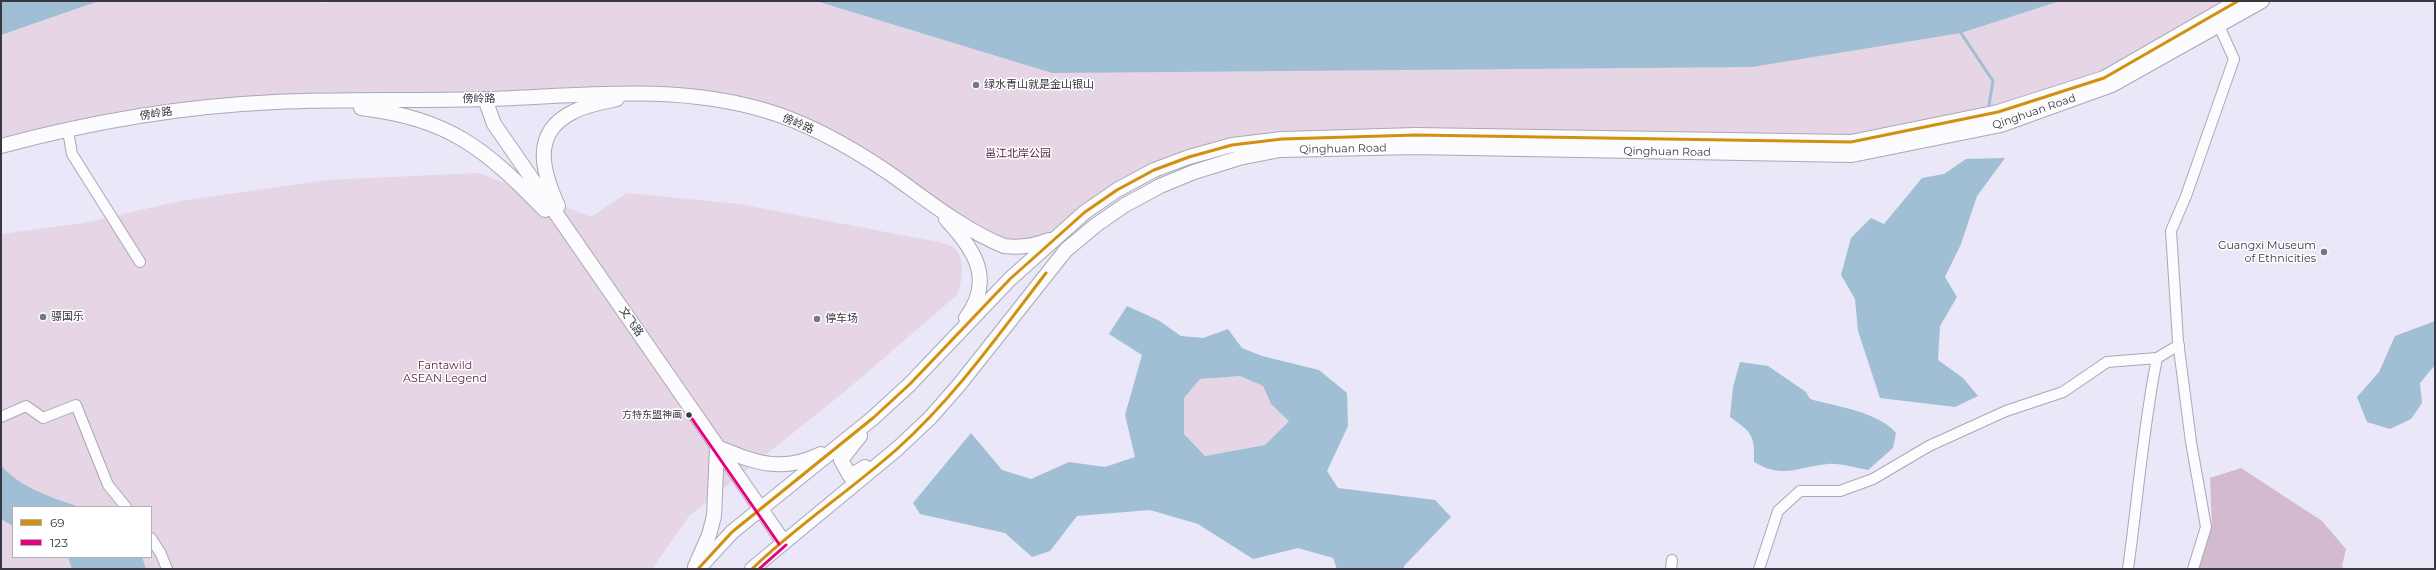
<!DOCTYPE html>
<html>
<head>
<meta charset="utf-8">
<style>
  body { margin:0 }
  #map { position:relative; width:2436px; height:570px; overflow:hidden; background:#e9e7f8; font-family:Montserrat,sans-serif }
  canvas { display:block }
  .frame { position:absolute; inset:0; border:2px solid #383743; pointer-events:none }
  .legend { position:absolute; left:12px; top:506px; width:140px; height:52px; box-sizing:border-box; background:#fff; border:1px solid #afafb4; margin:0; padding:5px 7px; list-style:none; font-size:12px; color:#383743 }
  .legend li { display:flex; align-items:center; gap:8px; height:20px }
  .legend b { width:20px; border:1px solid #afafb4 }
</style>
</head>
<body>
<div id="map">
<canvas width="2436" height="570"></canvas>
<div class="frame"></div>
<ul class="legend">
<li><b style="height:5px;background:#d1900d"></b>69</li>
<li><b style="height:5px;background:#e5007d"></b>123</li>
</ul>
</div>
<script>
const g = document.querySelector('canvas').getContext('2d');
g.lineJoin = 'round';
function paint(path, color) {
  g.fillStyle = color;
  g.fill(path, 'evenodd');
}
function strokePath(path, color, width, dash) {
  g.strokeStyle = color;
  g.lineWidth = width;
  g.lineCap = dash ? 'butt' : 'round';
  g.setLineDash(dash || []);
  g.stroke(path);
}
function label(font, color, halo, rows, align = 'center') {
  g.font = font + ' Montserrat,"Noto Sans SC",sans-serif';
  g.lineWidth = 3;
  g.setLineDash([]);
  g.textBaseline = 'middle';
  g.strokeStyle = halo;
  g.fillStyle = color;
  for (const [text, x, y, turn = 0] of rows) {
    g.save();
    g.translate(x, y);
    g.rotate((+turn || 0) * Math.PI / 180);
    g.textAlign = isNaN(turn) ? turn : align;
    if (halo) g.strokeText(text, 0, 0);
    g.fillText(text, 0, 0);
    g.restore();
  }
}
paint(new Path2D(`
  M99,1H313L326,3L335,1H816L1052,73L1961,33L2060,1H2238L2104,78L1851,142L1282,139L1154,170L1054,238L1015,247L807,127L679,94L219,106L1,146V35Z
  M479,173L591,217L627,193L739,204L938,242C942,243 949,245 953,247C967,259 962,281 957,295L843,393L689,516L652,569H1V234L84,223L180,201L327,180ZM13,507H151V557H13Z
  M1240,376L1263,386L1271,404L1289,420L1265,445L1205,456L1184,434V398L1200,379Z`), '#e6d5e4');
paint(new Path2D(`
  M2241,468L2322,521L2346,549L2342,566L2344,569H2193L2212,527L2210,478Z`), '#d3bace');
paint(new Path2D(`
  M1,1H99L1,35Z
  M816,1H2060L1961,33L1752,67L1052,73Z
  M2005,158L1977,196L1961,244L1945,277L1957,297L1940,326L1938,360L1963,378L1978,396L1955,407L1880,398L1858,331L1855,299L1841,275L1851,238L1871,218L1884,224L1922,178L1944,174L1966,159Z
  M1127,306L1158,320L1181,336L1203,338L1228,329L1242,348L1262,356L1319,370L1347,393L1348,426L1327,471L1338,488L1435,500L1451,517L1404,566V569H1337L1333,558L1298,548L1253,559L1198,524L1150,510L1077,516L1050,551L1032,557L1005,533L920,514L913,503L971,433L1002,470L1031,479L1069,462L1105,467L1135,457L1125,415L1142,355L1109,334ZM1240,376L1263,386L1271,404L1289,421L1265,445L1205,456L1184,434V398L1200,379Z
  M2435,321V365L2420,383L2422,403L2411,419L2390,429L2367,422L2357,397L2379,372L2395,336Z
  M1740,362L1768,366L1806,392L1810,399C1837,407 1877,411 1896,433L1893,448L1868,470C1855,468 1841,463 1828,464C1798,466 1784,480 1754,462C1755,436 1752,432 1730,417L1733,387Z
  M1,465C18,487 55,499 80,507H13V526L1,519Z
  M68,557H142L146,569H72Z`), '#a0bed4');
strokePath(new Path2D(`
  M1961,33L1993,81L1989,105`), '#a0bed4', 3);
const street = new Path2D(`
  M68,131L72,154L140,262
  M1,417L26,406L43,418L76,405L108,485L126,507
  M151,538L161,554L167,569
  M1671,569L1672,560
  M1759,569L1778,511L1800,491H1840L1873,479L1929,446L2006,411L2063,392L2107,362L2157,358
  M2128,569C2138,498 2143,427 2157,358L2179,345
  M2193,569L2206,527L2191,442L2178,341L2171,231L2186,196L2234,59L2219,26`);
const secondary = new Path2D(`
  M485,99L494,124L783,541
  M361,108C450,119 484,148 545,210
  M1,146C90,122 184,106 275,102C345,99 416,101 486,99C582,96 674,83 767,111C811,124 852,148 889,173C926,199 962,229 1004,246C1020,248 1034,246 1049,240
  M558,206C543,173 530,133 573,112C586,105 603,102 617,99
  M946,219C974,249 995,279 966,318
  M860,436L841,460L850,476L865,467
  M717,447C756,463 782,473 821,454
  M695,567L709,535L714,516L717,447
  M698,569L732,532L873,418L910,384L1010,279L1085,212L1117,190L1154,170L1189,157L1232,145L1282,139L1416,135L1851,142L1998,112L2104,78L2238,1
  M752,569L897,449L930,418L959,385L1066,250L1096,225L1125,205L1160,186L1194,172L1239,158L1280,150L1416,147L1852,155L2001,125L2112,85L2262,1`);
strokePath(street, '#aaa8b5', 12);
strokePath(secondary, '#aaa8b5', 16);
strokePath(street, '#fcfbfe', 10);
strokePath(secondary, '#fcfbfe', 14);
strokePath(new Path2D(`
  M698,569L732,532L873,418L910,384L1010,279L1085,212L1117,190L1154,170L1189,157L1232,145L1282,139L1416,135L1851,142L1998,112L2104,78L2238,1
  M752,569C797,525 850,491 897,449C955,397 999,334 1046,273`), '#d1900d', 3);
strokePath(new Path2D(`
  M688,413L779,544
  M759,569L786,545`), '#e5007d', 3);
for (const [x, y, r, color] of [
  [976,85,4,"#767582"],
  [2324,252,4,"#767582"],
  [43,317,4,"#767582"],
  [817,319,4,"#767582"],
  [689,415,3.5,"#383743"]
]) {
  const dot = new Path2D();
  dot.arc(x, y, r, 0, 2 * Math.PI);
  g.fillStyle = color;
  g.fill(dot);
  strokePath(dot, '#fff', 1.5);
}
label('10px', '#383743', '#fff', [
  ["方特东盟神画",682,415]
], 'right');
label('11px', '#383743', '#fff', [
  ["绿水青山就是金山银山",984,85],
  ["Guangxi Museum",2316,246,"right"],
  ["of Ethnicities",2316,259,"right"],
  ["骠国乐",51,317],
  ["停车场",825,319]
], 'left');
label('11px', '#383743', '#fff', [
  ["傍岭路",479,99,-1],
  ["Qinghuan Road",2034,112,-19],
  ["傍岭路",156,114,-9],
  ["傍岭路",798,124,23],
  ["Qinghuan Road",1343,149,-1],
  ["Qinghuan Road",1667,152,1],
  ["文飞路",631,322,55]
]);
label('11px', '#5a2542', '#fff', [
  ["邕江北岸公园",1018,154],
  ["Fantawild",445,366],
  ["ASEAN Legend",445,379]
]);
</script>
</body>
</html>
